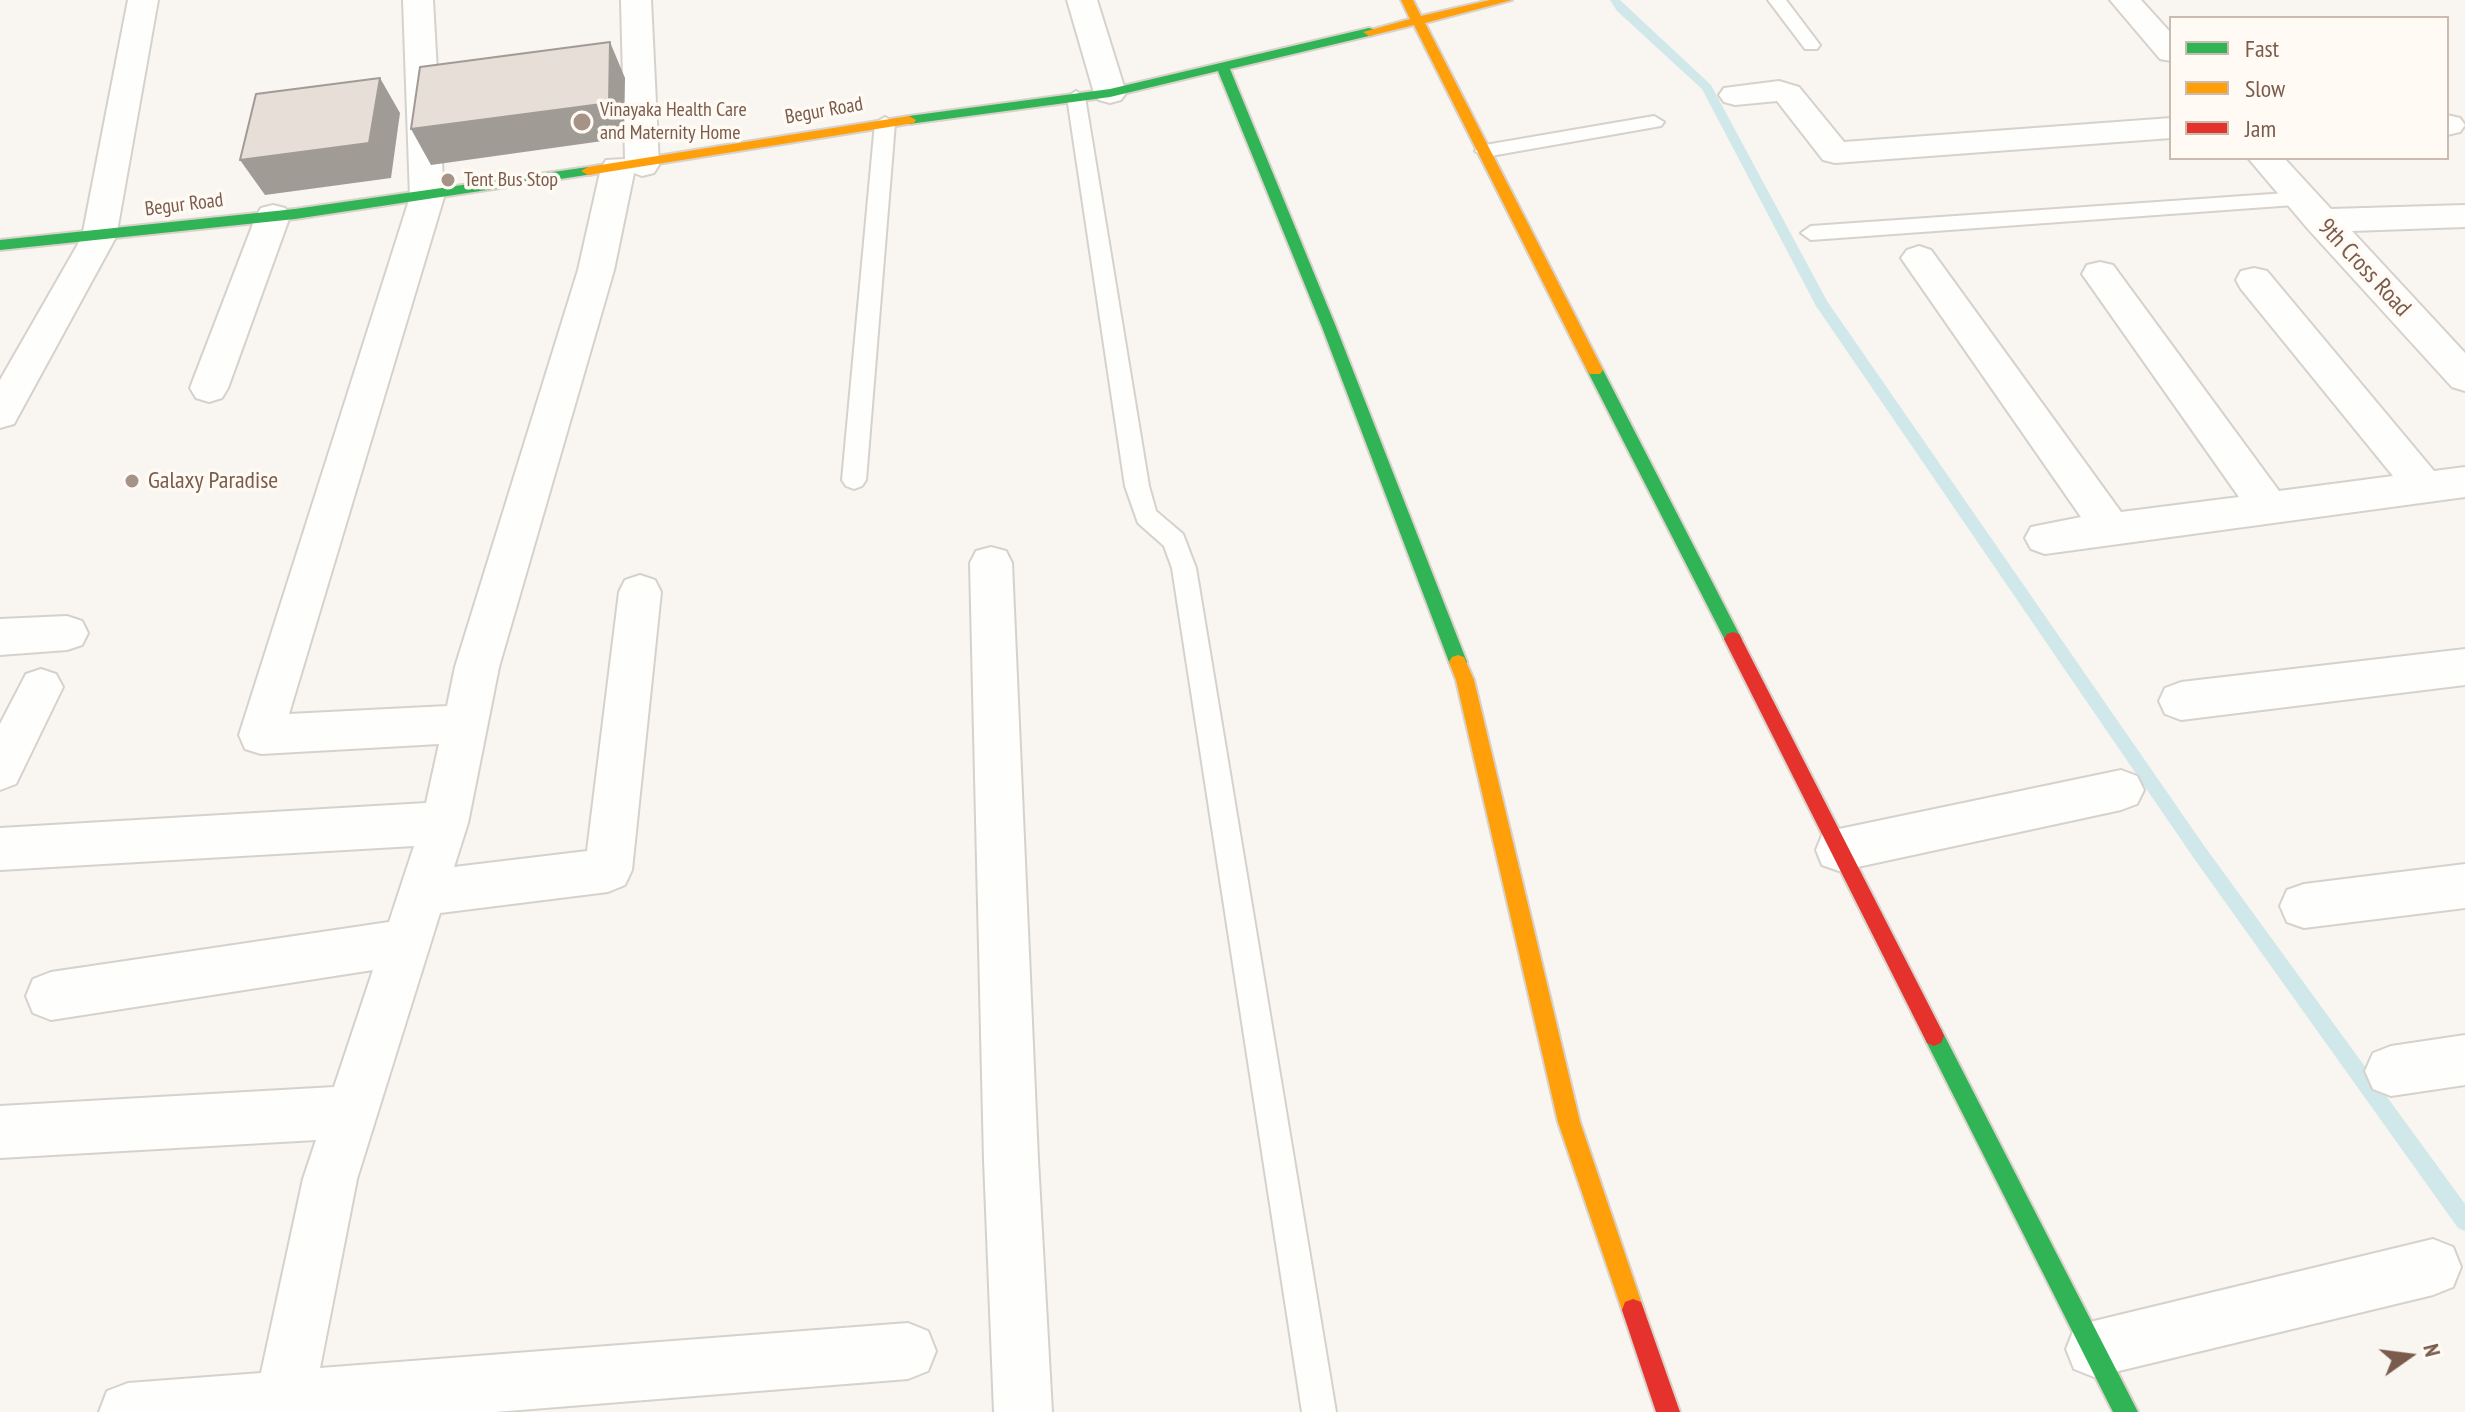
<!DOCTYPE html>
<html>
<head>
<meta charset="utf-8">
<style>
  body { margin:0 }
  #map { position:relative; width:2465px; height:1412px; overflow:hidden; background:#f9f5f0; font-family:"PT Sans Narrow",sans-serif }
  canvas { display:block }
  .legend { position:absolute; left:2169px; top:16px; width:280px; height:144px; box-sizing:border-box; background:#fffaf3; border:2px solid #cabbb1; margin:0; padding:10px 14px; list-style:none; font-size:24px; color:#7a5c4d }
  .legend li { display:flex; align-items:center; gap:16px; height:40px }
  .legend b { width:40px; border:2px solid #cabbb1 }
  .north { position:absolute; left:2369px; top:1316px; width:80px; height:80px; -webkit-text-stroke:6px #fffaf3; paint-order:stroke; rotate:76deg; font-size:22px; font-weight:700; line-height:32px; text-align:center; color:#7a5c4d }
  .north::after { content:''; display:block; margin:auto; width:28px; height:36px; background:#7a5c4d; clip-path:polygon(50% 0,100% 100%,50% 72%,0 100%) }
</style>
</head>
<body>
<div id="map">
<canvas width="2465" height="1412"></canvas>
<ul class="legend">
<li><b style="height:10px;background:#30b455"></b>Fast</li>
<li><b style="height:10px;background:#ff9f0a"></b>Slow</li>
<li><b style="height:10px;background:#e5322d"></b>Jam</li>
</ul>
<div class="north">N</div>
</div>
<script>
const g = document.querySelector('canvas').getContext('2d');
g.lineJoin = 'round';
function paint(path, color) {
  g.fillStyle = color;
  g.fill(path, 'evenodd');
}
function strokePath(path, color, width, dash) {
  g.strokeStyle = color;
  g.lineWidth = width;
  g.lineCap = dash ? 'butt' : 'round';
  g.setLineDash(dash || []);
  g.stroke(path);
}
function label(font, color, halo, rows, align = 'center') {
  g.font = font + ' "PT Sans Narrow",sans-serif';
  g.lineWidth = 7;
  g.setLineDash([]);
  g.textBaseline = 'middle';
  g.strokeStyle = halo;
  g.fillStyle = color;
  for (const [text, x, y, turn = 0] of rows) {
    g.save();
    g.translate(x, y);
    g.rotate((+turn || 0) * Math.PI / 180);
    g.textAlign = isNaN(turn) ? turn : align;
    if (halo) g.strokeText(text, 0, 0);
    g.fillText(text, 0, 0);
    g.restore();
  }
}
paint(new Path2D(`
  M1610,0H1620L1711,85L1827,301L2205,847L2465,1204V1231L2458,1228L2193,857L1816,306L1702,89L1617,11Z`), '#d0e8ea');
const lane = new Path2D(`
  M1768,0H1786L1820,45L1817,49H1805Z
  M1076,91L1085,97L1149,486L1156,511L1183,534L1196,568L1336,1412H1302L1172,568L1164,546L1138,523L1125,486L1067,97Z
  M1654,116L1664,122L1661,126L1485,157L1475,151L1485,145Z
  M885,117L895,123L866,480L862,486L854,489L846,486L842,480L875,123Z
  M2301,192L2311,199L2308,204L1811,240L1801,233L1811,226Z`);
const street = new Path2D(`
  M128,0H158L116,237L14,424L0,428V380L82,237Z
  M403,0H433L444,197L289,714L447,706L455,667L578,270L601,168L606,160L625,159L621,0H651L659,165L654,173L642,176L634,173L614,270L499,667L468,823L454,867L587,851L619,592L625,580L640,575L655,580L661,592L632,870L625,885L608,892L440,913L357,1179L320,1368L908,1323L928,1331L936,1351L928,1371L908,1379L495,1412H99L107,1391L128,1383L261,1373L303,1179L316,1140L0,1158V1106L334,1087L373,970L51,1020L33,1013L26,996L33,979L51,972L389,922L414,846L0,870V828L426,803L439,744L261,754L245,749L239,735L410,197Z
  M1067,0H1097L1126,93L1121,100L1110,103L1099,100L1094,93Z
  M2110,0H2141L2171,33V61L2160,59Z
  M1779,81L1799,87L1844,142L2171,118V138L1835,163L1823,160L1777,101L1735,105L1724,102L1719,95L1724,88Z
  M2447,115L2460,118L2465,125L2460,132L2447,135Z
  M2248,158H2284L2331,209L2465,205V227L2352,231L2465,353V391L2452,387L2308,229Z
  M273,205L285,208L290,216L228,388L222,398L209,402L196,398L190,388L256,216L261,208Z
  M1919,246L1931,250L2121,512L2239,497L2082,274L2087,265L2100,262L2113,265L2279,491L2393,476L2241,289L2236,280L2241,271L2254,268L2267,271L2434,471L2465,467V497L2045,554L2031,549L2025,538L2031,527L2081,517L1901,258L1907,250Z
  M991,547L1006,551L1012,563L1038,1160L1052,1412H994L984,1160L970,563L976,551Z
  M67,616L82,621L88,633L82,645L67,650L0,655V619Z
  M2465,649V685L2181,720L2165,714L2159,701L2165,688L2181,682Z
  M41,669L56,674L63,687L16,784L0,790V724L26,674Z
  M2121,770L2137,776L2144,790L2137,804L2121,810L1839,871L1822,865L1816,850L1822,835L1839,829Z
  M2465,864V908L2304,928L2287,922L2280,906L2287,890L2304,884Z
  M2465,1035V1085L2391,1096L2373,1089L2365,1071L2373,1053L2391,1046Z
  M2433,1239L2453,1247L2461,1267L2453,1287L2433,1295L2094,1377L2074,1369L2066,1349L2074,1329L2094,1321Z`);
const fast = new Path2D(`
  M1369,28L1373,29V35L1230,69L1336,327L1467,662L1464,667H1452L1449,662L1322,327L1218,71L1110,97L909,124L902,120L909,116L1110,89Z
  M588,167L593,168V174L295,219L0,250V240L295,209Z
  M1595,365L1603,370L1739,634L1742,639L1739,644H1727L1587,370Z
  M1934,1026L1941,1029L2138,1412H2113L1927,1043L1924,1036L1927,1029Z`);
const slow = new Path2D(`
  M1401,0H1413L1421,16L1490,0H1512L1425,23L1603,370L1600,374H1590L1587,370L1414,25L1369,36L1363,32L1410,19Z
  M909,116L916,120L914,123L588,175L581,171L588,167Z
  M1458,655L1464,657L1474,680L1580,1122L1644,1310L1641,1318L1633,1321L1625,1318L1622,1310L1558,1122L1456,680L1449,662L1452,657Z`);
const jam = new Path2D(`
  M1733,632L1739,634L1941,1029L1944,1036L1941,1043L1934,1046L1927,1043L1724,639L1727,634Z
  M1633,1299L1641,1302L1644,1310L1680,1412H1656L1622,1310L1625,1302Z`);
strokePath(lane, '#d7d1cb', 4);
strokePath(street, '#d7d1cb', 4);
strokePath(fast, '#d9d2cb', 4);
strokePath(slow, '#d9d2cb', 4);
strokePath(jam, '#d9d2cb', 4);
paint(lane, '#fefefd');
paint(street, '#fefefd');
paint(fast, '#30b455');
paint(slow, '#ff9f0a');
paint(jam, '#e5322d');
paint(new Path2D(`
  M610,42L625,78L624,138L431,165L411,129Z
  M380,78L400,113L391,178L265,195L240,160Z`), '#a19b96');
const building = new Path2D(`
  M610,42L609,103L411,129L420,67Z
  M380,78L369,143L240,160L256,94Z`);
paint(building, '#e6ded7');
strokePath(building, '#a19b96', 2);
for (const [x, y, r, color] of [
  [582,122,10,"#a69286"],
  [448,180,8,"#a69286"],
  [132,481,8,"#a69286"]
]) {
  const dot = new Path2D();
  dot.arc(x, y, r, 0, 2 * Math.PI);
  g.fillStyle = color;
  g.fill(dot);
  strokePath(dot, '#fffaf3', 3);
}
label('20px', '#7a5c4d', '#fffaf3', [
  ["Vinayaka Health Care",600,110],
  ["and Maternity Home",600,133],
  ["Tent Bus Stop",464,180]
], 'left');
label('20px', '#7a5c4d', '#fffaf3', [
  ["Begur Road",824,111,-10],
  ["Begur Road",184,205,-7]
]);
label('24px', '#7a5c4d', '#fffaf3', [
  ["9th Cross Road",2364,268,47]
]);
label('24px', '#7a5c4d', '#fffaf3', [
  ["Galaxy Paradise",148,481]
], 'left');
</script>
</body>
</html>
